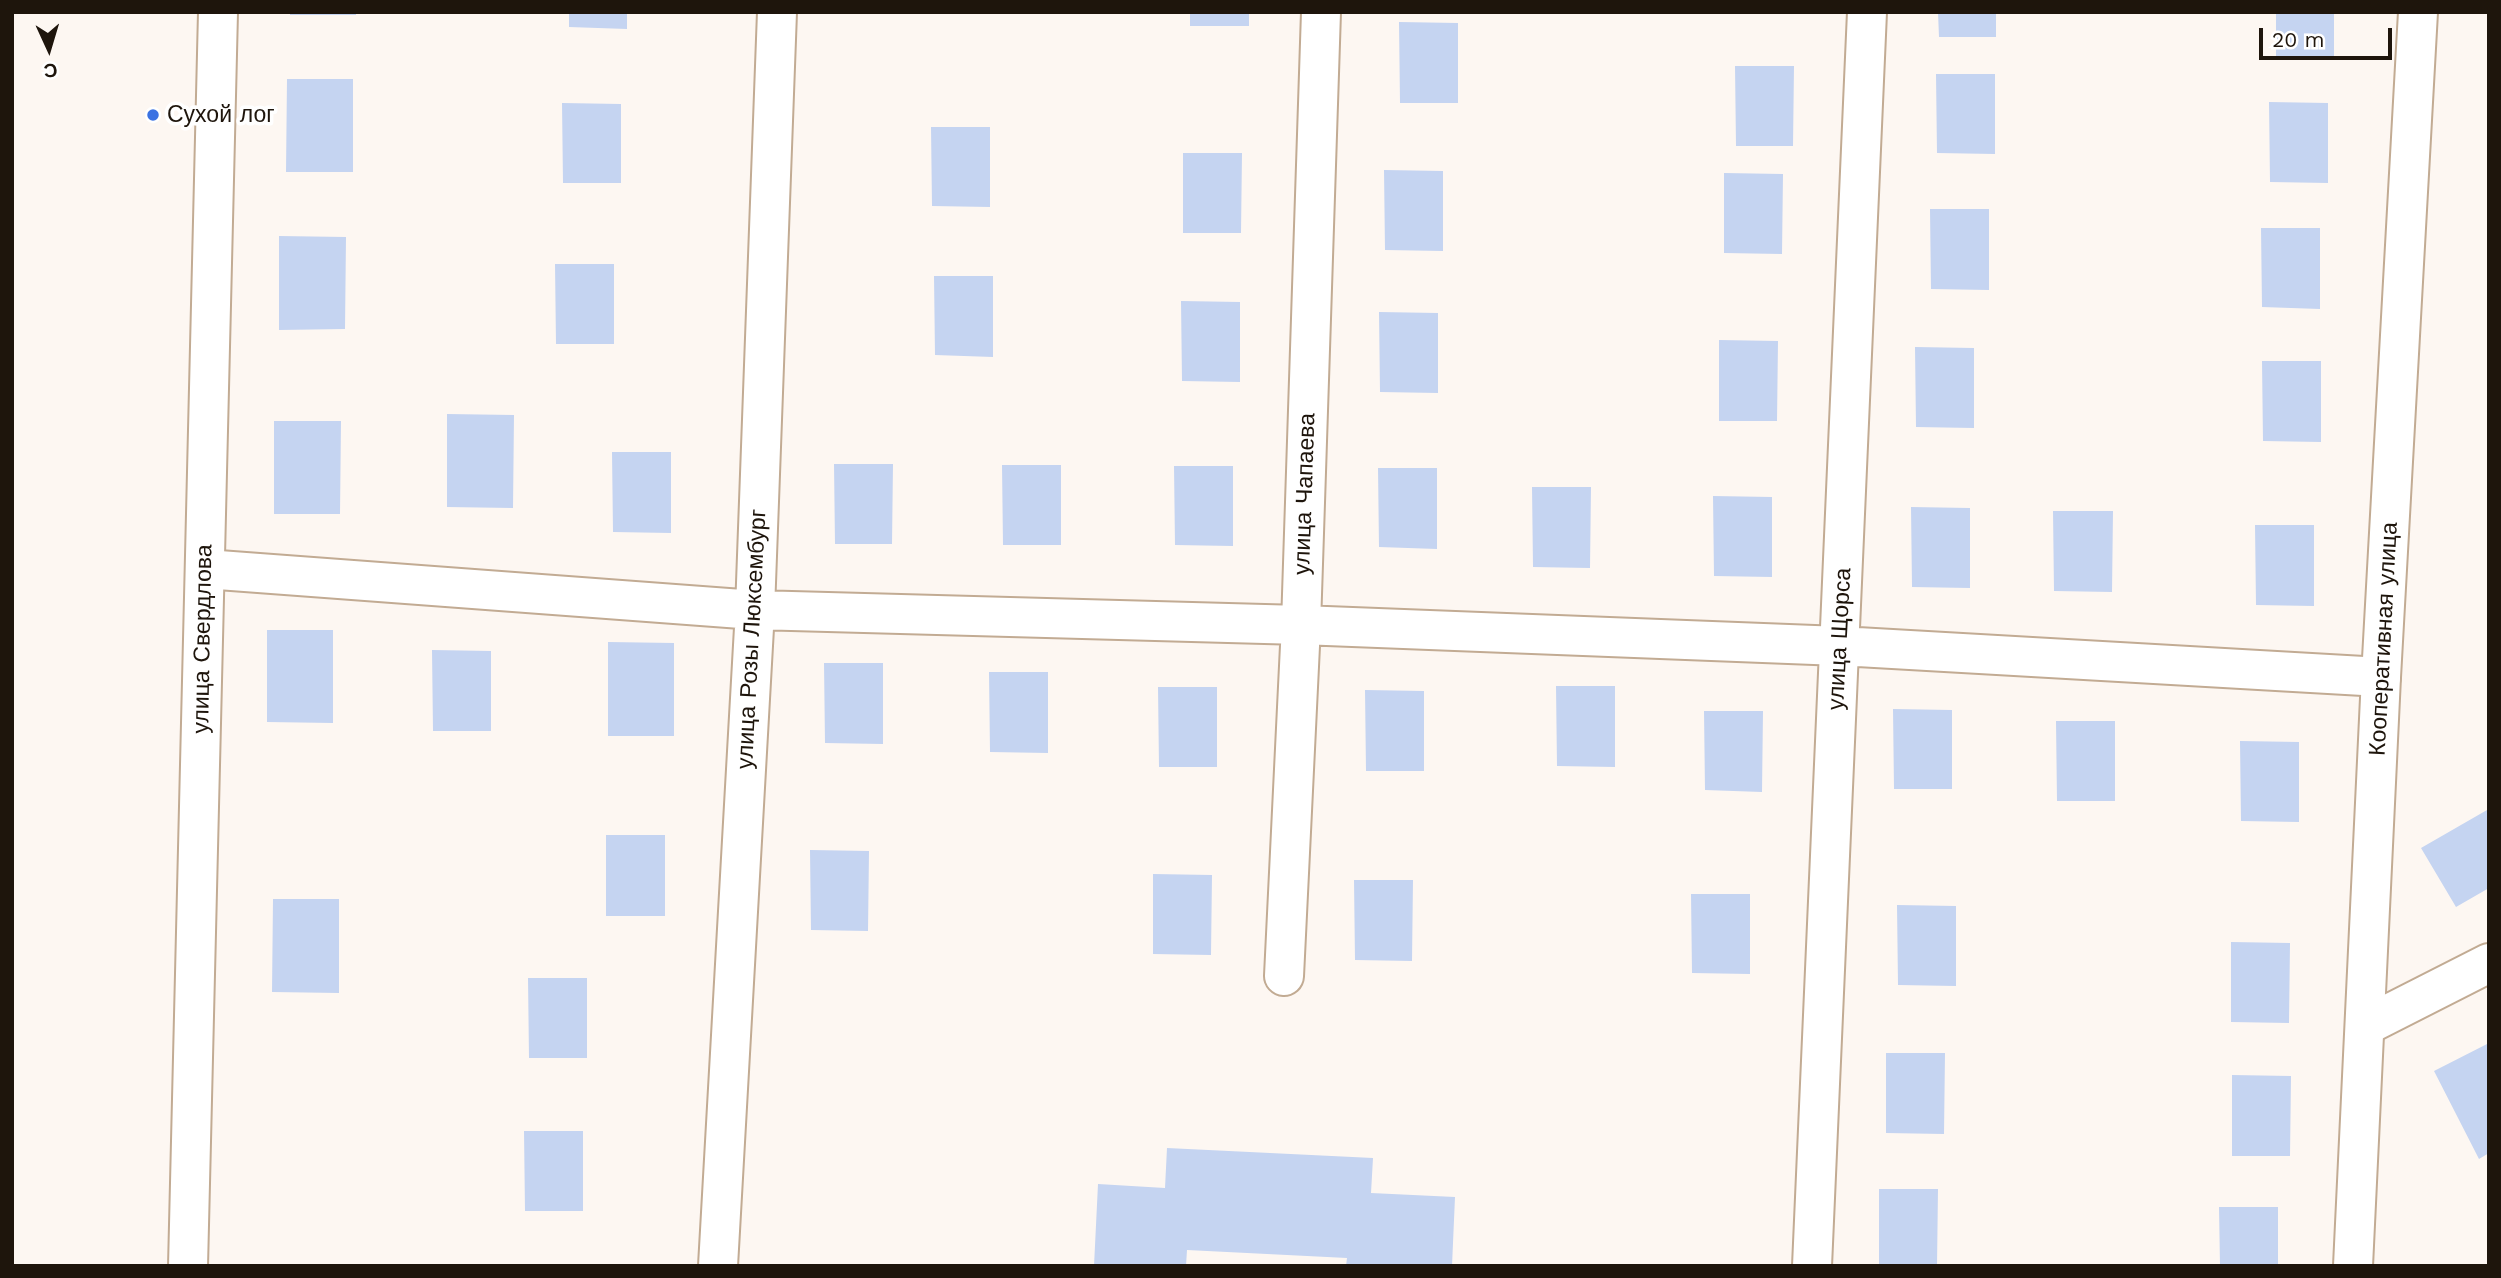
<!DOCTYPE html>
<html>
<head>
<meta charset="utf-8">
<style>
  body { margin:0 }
  #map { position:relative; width:2501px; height:1278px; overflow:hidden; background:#fdf7f2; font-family:"Work Sans",sans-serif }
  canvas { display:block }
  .frame { position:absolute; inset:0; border:14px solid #1e150c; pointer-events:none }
  .north { position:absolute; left:14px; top:14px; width:70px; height:70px; -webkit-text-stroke:5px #fff; paint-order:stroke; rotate:176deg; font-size:19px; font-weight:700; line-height:28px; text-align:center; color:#1e150c }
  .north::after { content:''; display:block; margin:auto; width:24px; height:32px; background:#1e150c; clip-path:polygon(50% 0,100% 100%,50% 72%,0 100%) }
  .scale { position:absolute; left:2259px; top:28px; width:133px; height:32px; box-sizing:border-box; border:4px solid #1e150c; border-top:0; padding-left:9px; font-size:21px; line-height:24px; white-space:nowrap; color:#1e150c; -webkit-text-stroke:5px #fff; paint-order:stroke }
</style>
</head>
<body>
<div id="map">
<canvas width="2501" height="1278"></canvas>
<div class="frame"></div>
<div class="north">С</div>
<div class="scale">20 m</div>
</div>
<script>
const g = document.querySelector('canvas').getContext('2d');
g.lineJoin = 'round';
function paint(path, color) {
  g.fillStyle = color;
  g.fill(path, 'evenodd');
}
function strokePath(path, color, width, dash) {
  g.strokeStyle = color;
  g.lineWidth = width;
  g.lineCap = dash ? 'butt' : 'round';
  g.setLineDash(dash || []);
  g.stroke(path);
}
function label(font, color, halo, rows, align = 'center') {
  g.font = font + ' "Work Sans",sans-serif';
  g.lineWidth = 7;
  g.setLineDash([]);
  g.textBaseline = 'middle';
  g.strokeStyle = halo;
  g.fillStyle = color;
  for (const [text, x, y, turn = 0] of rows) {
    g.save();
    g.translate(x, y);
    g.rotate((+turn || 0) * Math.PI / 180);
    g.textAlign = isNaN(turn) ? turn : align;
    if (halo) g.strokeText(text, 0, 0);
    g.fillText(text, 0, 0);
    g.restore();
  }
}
paint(new Path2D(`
  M290,12H356V15H290Z
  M569,12H627V29L569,27Z
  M1190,12H1249V26H1190Z
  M1938,12H1996V37H1939Z
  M2276,12H2334V58H2276Z
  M1399,22L1458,23V103H1400Z
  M1735,66H1794L1793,146H1736Z
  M1936,74H1995V154L1937,153Z
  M287,79H353V172H286Z
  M2269,102L2328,103V183L2270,182Z
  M562,103L621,104V183H563Z
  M931,127H990V207L932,206Z
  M1183,153H1242L1241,233H1183Z
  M1384,170L1443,171V251L1385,250Z
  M1724,173L1783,174L1782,254L1724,253Z
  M1930,209H1989V290L1931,289Z
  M2261,228H2320V309L2262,307Z
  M279,236L346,237L345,329L279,330Z
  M555,264H614V344H556Z
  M934,276H993V357L935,355Z
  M1181,301L1240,302V382L1182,381Z
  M1379,312L1438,313V393L1380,392Z
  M1719,340L1778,341L1777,421H1719Z
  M1915,347L1974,348V428L1916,427Z
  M2262,361H2321V442L2263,441Z
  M447,414L514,415L513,508L447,507Z
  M274,421H341L340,514H274Z
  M612,452H671V533L613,532Z
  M834,464H893L892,544H835Z
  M1002,465H1061V545H1003Z
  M1174,466H1233V546L1175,545Z
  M1378,468H1437V549L1379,547Z
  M1532,487H1591L1590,568L1533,567Z
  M1713,496L1772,497V577L1714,576Z
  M1911,507L1970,508V588L1912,587Z
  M2053,511H2113L2112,592L2054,591Z
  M2255,525H2314V606L2256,605Z
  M267,630H333V723L267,722Z
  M608,642L674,643V736H608Z
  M432,650L491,651V731H433Z
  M824,663H883V744L825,743Z
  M989,672H1048V753L990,752Z
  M1556,686H1615V767L1557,766Z
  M1158,687H1217V767H1159Z
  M1365,690L1424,691V771H1366Z
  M1893,709L1952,710V789H1894Z
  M1704,711H1763L1762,792L1705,790Z
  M2056,721H2115V801H2057Z
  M2240,741L2299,742V822L2241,821Z
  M2487,810L2489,813V888L2456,907L2421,848Z
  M606,835H665V916H606Z
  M810,850L869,851L868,931L811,930Z
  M1153,874L1212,875L1211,955L1153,954Z
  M1354,880H1413L1412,961L1355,960Z
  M1691,894H1750V974L1692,973Z
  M273,899H339V993L272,992Z
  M1897,905L1956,906V986L1898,985Z
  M2231,942L2290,943L2289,1023L2231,1022Z
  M528,978H587V1058H529Z
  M2489,1043V1153L2479,1159L2434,1071Z
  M1886,1053H1945L1944,1134L1886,1133Z
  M2232,1075L2291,1076L2290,1156H2232Z
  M524,1131H583V1211H525Z
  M1167,1148L1373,1158L1371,1193L1455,1197L1452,1266H1346L1347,1258L1187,1250L1186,1266H1094L1098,1184L1165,1188Z
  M1879,1189H1938L1937,1266H1879Z
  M2219,1207H2278V1266H2220Z`), '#c5d4f1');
const minor = new Path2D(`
  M205,569L755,610L1301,625L1840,646L2381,677
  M1284,976L1301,625L1321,12
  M2365,1026L2489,963
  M718,1266L755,610L777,12
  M1812,1266L1867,12`);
const tertiary = new Path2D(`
  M188,1266L218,12
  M2353,1266L2381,677L2418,12`);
strokePath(minor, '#c2ab93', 42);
strokePath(tertiary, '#c2ab93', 42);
strokePath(minor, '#fff', 38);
strokePath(tertiary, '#fff', 38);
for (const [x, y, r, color] of [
  [153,115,7,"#3b72e2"]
]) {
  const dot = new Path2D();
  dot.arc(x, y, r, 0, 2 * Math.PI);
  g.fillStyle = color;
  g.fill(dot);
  strokePath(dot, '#fff', 2.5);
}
label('23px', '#1e150c', '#fff', [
  ["Сухой лог",167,115]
], 'left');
label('23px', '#1e150c', '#fff', [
  ["улица Чапаева",1305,494,-88],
  ["улица Свердлова",203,639,-89],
  ["улица Розы Люксембург",752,639,-87],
  ["улица Щорса",1840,639,-87],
  ["Кооперативная улица",2384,639,-87]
]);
</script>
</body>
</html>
